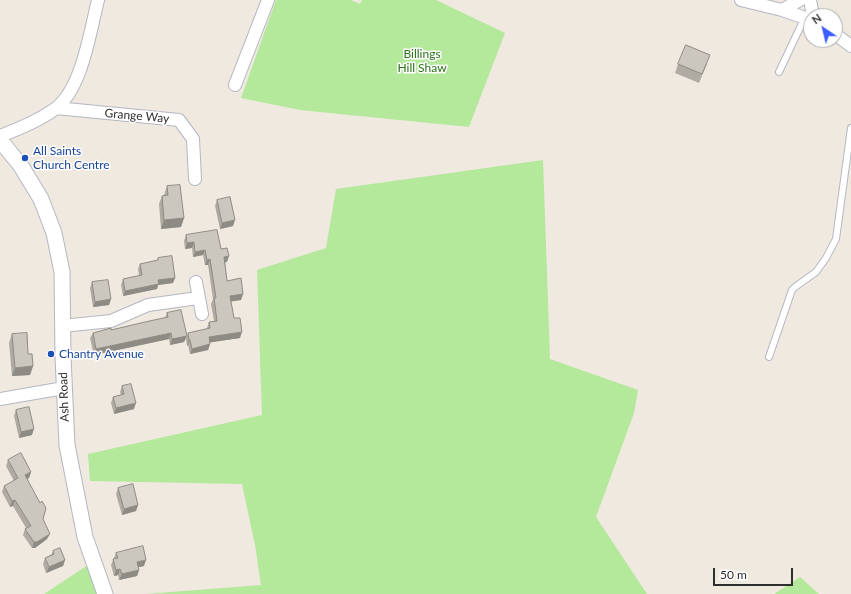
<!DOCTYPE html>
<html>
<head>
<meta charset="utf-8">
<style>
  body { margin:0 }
  #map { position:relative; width:851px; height:594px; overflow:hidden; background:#efe9e0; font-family:Lato,sans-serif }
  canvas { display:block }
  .north { position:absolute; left:803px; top:8px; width:40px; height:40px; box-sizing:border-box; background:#fff; border:1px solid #ababab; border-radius:50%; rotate:325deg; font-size:11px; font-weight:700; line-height:16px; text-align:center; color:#2e2e2e }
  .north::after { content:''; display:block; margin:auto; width:14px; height:18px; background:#3e5eff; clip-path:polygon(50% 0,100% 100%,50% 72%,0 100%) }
  .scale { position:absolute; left:713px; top:568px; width:80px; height:18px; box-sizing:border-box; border:2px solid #2e2e2e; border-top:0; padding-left:5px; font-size:12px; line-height:14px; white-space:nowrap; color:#2e2e2e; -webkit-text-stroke:3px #fff; paint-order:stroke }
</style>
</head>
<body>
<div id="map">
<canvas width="851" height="594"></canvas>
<div class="north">N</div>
<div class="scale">50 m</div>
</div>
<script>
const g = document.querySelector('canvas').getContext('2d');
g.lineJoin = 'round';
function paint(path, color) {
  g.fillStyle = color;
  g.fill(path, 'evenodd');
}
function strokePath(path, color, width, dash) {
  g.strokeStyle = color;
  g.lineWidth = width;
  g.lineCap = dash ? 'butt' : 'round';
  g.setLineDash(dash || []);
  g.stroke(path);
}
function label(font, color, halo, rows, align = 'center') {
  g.font = font + ' Lato,sans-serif';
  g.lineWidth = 3;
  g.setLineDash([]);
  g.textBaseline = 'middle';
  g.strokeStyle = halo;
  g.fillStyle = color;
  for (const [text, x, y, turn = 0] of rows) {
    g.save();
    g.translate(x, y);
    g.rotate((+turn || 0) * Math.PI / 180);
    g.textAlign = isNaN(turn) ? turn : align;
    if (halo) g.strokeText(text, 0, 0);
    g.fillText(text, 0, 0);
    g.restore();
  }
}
paint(new Path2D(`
  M276,0H351L360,4L362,0H436L505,33L469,127L300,110L241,98Z
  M543,160L550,359L638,390L634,413L596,517L647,594H145L261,585L255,545L242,484L90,481L88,454L262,415L257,270L326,248L336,189Z
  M88,565L99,594H44Z
  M800,577L819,594H774Z`), '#b4e89b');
const service = new Path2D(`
  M779,72L805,17
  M769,357L792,290L795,287L816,272L826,258L836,239L851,128`);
const minor = new Path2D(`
  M741,0L782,10L811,20
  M810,0L813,16
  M782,10L800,0
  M835,34L851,46
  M235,85L268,0
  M56,108L179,120L193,139L195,179
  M0,136C19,129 38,121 55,109C82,89 90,32 98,0
  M196,282L202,314
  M62,326L111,321L148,305L198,298
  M0,399L64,388`);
const tertiary = new Path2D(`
  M0,140L21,166L41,199L54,233L62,272L63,357L67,445L85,537L105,594`);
strokePath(service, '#b4b6c2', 8);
strokePath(minor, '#b4b6c2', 14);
strokePath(tertiary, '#b4b6c2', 17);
strokePath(service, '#fff', 6);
strokePath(minor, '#fff', 12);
strokePath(tertiary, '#fff', 15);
paint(new Path2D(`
  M678,64H707L699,83L675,73Z
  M167,186L184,218L181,227L161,229L159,204L162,196L164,195Z
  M217,200L233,226L220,229L215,206Z
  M186,235L221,249L227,262H225L227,281L243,294L241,300L231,301L234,318L240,338L210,342V344L208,350L190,354L188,345L187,346L186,339L188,333L207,329V328L209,322L214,321L211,304L213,299L208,265H205L203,255L193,257L192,248L185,249L184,241Z
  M158,258L175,278L173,283L158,285L157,289L123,296L121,285L123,279L139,276L138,269L140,264L157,261Z
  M92,282L111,299L109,305L93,307L90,288Z
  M167,313L187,336L184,342L170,345L169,339L94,355L90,338L93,333L111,330L165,318Z
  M12,334L28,354L33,366L30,375L12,376L9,343Z
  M122,386L134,409L114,414L111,403L113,397L121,395L120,392Z
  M16,410L32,435L19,438L14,416Z
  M8,460L31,472L29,478L27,479L43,519L47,539L35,548H32L23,535L25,529L26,528L13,506L10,507L2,492L4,486L14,481L6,466Z
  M118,488L138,505L136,511L122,515L116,494Z
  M53,551L65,560L63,566L46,573L43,564L45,558L51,555Z
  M116,553L144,566L138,567L139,570L137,576L119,580L118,575L114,576L111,565Z`), '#afaba3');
paint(new Path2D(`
  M184,218L181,227L161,229L164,220Z
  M235,220L233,226L220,229L222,223Z
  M194,242L192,248L185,249L187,243Z
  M205,250L203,255L193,257L195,252Z
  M229,256L227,262L222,263L224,257Z
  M210,259L208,265H205L207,260Z
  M175,278L173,283L158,285L157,289L123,296L125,291L158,280Z
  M243,294L241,300L228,302L230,296Z
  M111,299L109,305L93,307L95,302Z
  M242,332L240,338L207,343L209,337Z
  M171,333L169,339L94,355L96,349Z
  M187,336L184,342L170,345L172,339Z
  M189,340H190L188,345L187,346Z
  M210,344L208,350L190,354L192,349Z
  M33,366L30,375L12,376L15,368Z
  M136,403L134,409L114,414L116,408Z
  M34,429L32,435L19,438L21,432Z
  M31,472L29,478L23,481L25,475Z
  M15,500L13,506L10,507L12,501Z
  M138,505L136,511L122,515L124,509Z
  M50,534L47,539L35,548H32L34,542Z
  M65,560L63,566L46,573L49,567Z
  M146,560L144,566L135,568L137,562Z
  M120,569L118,575L114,576L116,570Z
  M139,570L137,576L119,580L122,574Z`), '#8e8b85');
const building = new Path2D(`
  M686,45L710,55L702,74L678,64Z
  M180,185L184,218L164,220L162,196L168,195L167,186Z
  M230,197L235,220L222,223L217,200Z
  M217,230L221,249L227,248L229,256L224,257L227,281L241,278L243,294L230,296L234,318H240L242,332L209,337L210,344L192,349L190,340H189L188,333L210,328L209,322L217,321L214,298H216L210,259L207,260L205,250L195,252L194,242L187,243L186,235Z
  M172,256L175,278L158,280L159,284L125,291L123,279L142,275L140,264L158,260V258Z
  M108,280L111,299L95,302L92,282Z
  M181,310L187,336L172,339L171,333L96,349L93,333L111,328V330L145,322L168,317L167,313Z
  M27,333L28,354H32L33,366L15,368L12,334Z
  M131,384L136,403L116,408L113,397L124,394L122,386Z
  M29,407L34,429L21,432L16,410Z
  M21,453L31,472L25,475L40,503L42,501L46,508L43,519L50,534L37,542H34L25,529L31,526L15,500L12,501L4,486L18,478L8,460Z
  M133,484L138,505L124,509L118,488Z
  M143,546L146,560L137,562L139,570L122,574L120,569L116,570L113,559L118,558L116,553Z
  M60,548L65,560L49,567L45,558L54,554L53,551Z`);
paint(building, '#cbc7be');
strokePath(building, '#8e8b85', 1);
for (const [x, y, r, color] of [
  [25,158,4,"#1a4fb4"],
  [51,354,4,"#1a4fb4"]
]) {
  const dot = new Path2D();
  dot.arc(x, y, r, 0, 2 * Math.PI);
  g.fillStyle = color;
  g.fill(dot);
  strokePath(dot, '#fff', 1.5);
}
label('12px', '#297118', '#fff', [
  ["Billings",422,54],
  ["Hill Shaw",422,68]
]);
label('12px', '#2e2e2e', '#fff', [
  ["Grange Way",137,116,5],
  ["Ash Road",64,397,-92]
]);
label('12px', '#164399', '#fff', [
  ["All Saints",33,151],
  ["Church Centre",33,165],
  ["Chantry Avenue",59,354]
], 'left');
</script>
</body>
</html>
